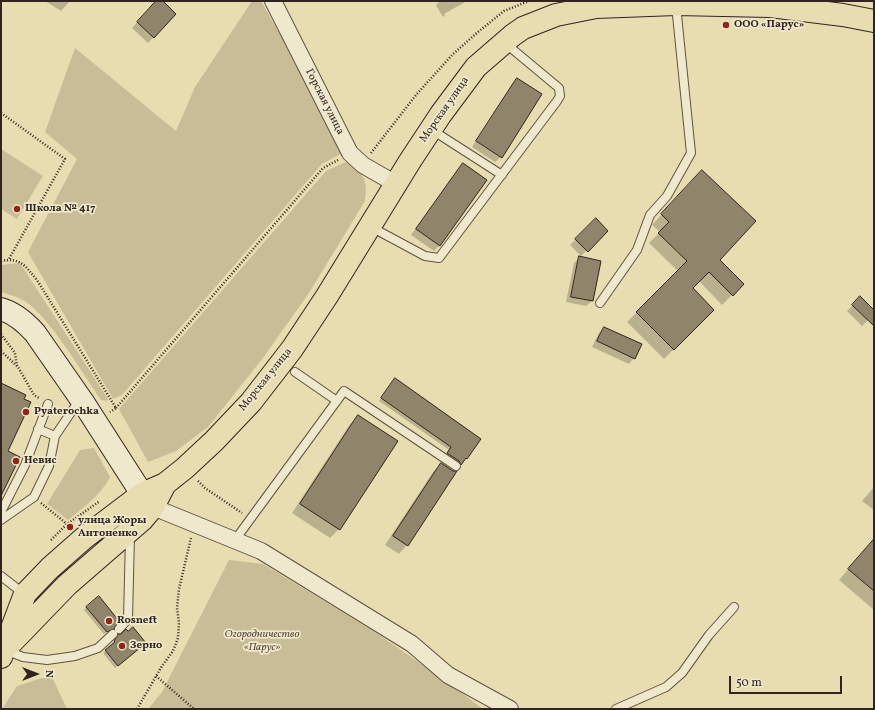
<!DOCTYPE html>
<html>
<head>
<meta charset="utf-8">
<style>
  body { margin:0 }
  #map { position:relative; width:875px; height:710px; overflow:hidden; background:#e8dcb1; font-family:Vollkorn,serif }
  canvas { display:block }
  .frame { position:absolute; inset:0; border:2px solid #31241e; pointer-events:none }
  .north { position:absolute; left:16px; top:654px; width:40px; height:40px; -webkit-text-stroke:3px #f0e8cc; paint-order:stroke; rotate:90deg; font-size:11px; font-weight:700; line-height:16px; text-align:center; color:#31241e }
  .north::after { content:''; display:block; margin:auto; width:14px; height:18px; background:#31241e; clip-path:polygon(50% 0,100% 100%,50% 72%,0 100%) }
  .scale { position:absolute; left:729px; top:676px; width:113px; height:18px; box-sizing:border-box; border:2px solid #31241e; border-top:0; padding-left:5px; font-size:12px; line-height:14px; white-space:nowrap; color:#31241e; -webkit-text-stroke:3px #f0e8cc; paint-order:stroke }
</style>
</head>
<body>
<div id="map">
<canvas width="875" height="710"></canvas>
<div class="frame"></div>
<div class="north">N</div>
<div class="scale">50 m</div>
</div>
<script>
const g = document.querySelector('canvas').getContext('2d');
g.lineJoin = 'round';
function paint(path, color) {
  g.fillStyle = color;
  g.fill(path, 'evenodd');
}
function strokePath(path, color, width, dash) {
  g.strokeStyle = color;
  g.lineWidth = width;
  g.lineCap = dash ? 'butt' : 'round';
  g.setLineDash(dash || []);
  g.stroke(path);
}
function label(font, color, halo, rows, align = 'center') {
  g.font = font + ' Vollkorn,serif';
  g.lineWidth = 3.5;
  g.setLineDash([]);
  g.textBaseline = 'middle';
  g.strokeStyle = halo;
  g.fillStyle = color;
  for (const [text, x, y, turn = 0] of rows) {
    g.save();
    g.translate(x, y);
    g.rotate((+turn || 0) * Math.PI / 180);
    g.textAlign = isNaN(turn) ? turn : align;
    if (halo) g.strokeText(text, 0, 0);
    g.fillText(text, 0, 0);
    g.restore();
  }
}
paint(new Path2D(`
  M252,1H261L315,96L344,152L322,164L122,395L113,399L28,252L77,159L45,132L75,48L176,131L195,87Z
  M1,149L43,176L17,219L1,209Z
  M346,162C364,173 368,180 365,201L309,293L263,358L208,427L176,451L148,462L119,409L326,171Z
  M20,263L108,399L107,401L101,400C83,374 47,312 21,299C15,296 8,294 1,292V265Z
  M94,448L110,477C101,495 84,507 68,520L47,504L80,450Z
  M229,560L263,564L375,632L447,682L483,709H148L162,692Z
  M51,675L67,709H2L17,686Z`), '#c9bd98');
paint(new Path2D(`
  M45,1H70L61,11Z
  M157,1H161L175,14L148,43L132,28Z
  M440,1H467L444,14L445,16L471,1L443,17L436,5Z
  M517,79L501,157L495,162L472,147L512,84Z
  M463,164L440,245L434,251L411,235L457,170Z
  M693,181L719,260L743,284L722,305L699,281L692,288L713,310L664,359L627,322L678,271L649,243L660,232L652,225Z
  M596,220L607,231L581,256L570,245Z
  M580,257L600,262L592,301L586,306L566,302L574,263Z
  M860,298L874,312V314L862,326L847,311Z
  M604,328L634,358L629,364L592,347L599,333Z
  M395,379L467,458L464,460H463L458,466L445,456L449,450L379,401Z
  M358,416L396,441L339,529L330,538L292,513L350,424Z
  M441,464L407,545L399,554L385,545L433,472Z
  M874,487V510L862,501Z
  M874,539V610L839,580Z
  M87,607L113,628L104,634L84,610Z
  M122,635L142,646L115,668L103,653L113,645L112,644L116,638Z`), '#0003');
const building = new Path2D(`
  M156,1H163L176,14L154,38L137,22Z
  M517,78L542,94L502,158L476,141Z
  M463,163L487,180L440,246L416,229Z
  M702,170L756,221L720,260L744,284L733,296L709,272L693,288L714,310L674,350L636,312L687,261L658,233L669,222L661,214Z
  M596,218L608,231L588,252L575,239Z
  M579,256L601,261L593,301L571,297Z
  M860,296L874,310V326L852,305Z
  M604,327L642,344L635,359L597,341Z
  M395,378L481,439L467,459L466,458L461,465L459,461L447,453L451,447L381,398Z
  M1,383L26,395L24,399L31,402L8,451L20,457L1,496Z
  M358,415L398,441L340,530L300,504Z
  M441,463L453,471H457L408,546L393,536Z
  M874,539V591L848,569Z
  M99,596L119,621L114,629L107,632L86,607Z
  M133,627L146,643L118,666L105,650L115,642L114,641L118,634H121L126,629L128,631Z`);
paint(building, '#90846a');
strokePath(building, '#31241e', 1);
const service = new Path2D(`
  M432,130L502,175
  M371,227L425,256L439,258L557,101L560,96L559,88L505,43
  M600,303L637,250L650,215L667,196L691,153L676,5
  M295,372L337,401
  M38,429L55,436
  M1,512L25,465L48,404
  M1,520L34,497L49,466L55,436L74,408L82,402
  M235,540L344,391L456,466
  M1,576L24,594
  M119,629L128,619L130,536
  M5,650L23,657L47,660L75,656L98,648L113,634
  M616,709L666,687L682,673L709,635L734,607`);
const minor = new Path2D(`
  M273,1L350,153L363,165L396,184
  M153,507L261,551L412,644L448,675L510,709`);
const secondary = new Path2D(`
  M1,309C15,313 26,323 35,333L83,402L142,494L153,507`);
const primary = new Path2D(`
  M11,643L67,585L142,520L153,507L165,484
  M1,657L25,594L50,568L84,538L142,494L165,484L185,468L214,441L251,402L292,349L327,296L410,161L441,114L476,67L513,35L523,28L556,15L596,7L676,4L770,6L843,15L874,21`);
strokePath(service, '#5f5243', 10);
strokePath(minor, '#5f5243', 18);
strokePath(secondary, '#31241e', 24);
strokePath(primary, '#31241e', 24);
strokePath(new Path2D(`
  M1,113L65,159L9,259
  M371,153L416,95L453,54L478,32L504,11L529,1
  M1,261C21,257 25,266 37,280L116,408L110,412
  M1,334L15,353L17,366
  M1,351L18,367L34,395L39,398
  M116,408L323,168L338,160
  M198,481L205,488L242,513
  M41,503L67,524
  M51,540L67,524L100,501
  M156,676L194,709
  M137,709L162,666L173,651L178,638L179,623L177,608L179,589L191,538`), '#31241e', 2.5, [1, 2]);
strokePath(service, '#f0e8cc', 8);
strokePath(minor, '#f0e8cc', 16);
strokePath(secondary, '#f0e8cc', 22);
strokePath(primary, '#e8dcb1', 22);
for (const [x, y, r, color] of [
  [726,25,4,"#8f2418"],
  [17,209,4,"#8f2418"],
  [26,412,4,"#8f2418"],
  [16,461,4,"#8f2418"],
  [70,527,4,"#8f2418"],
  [109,621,4,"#8f2418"],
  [122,646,4,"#8f2418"]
]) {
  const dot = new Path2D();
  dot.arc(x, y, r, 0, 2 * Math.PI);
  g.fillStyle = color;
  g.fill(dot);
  strokePath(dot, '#f0e8cc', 1.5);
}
label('bold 11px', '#31241e', '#f0e8cc', [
  ["ООО «Парус»",734,25],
  ["Школа № 417",25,209],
  ["Pyaterochka",34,412],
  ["Невис",24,461],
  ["улица Жоры",78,521],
  ["Антоненко",78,534],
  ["Rosneft",117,621],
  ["Зерно",130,646]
], 'left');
label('11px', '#31241e', '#f0e8cc', [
  ["Горская улица",324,102,63],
  ["Морская улица",445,110,-55],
  ["Морская улица",266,380,-51]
]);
label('italic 11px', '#574a3c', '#f0e8cc', [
  ["Огородничество",262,635],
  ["«Парус»",262,648]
]);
</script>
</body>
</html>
